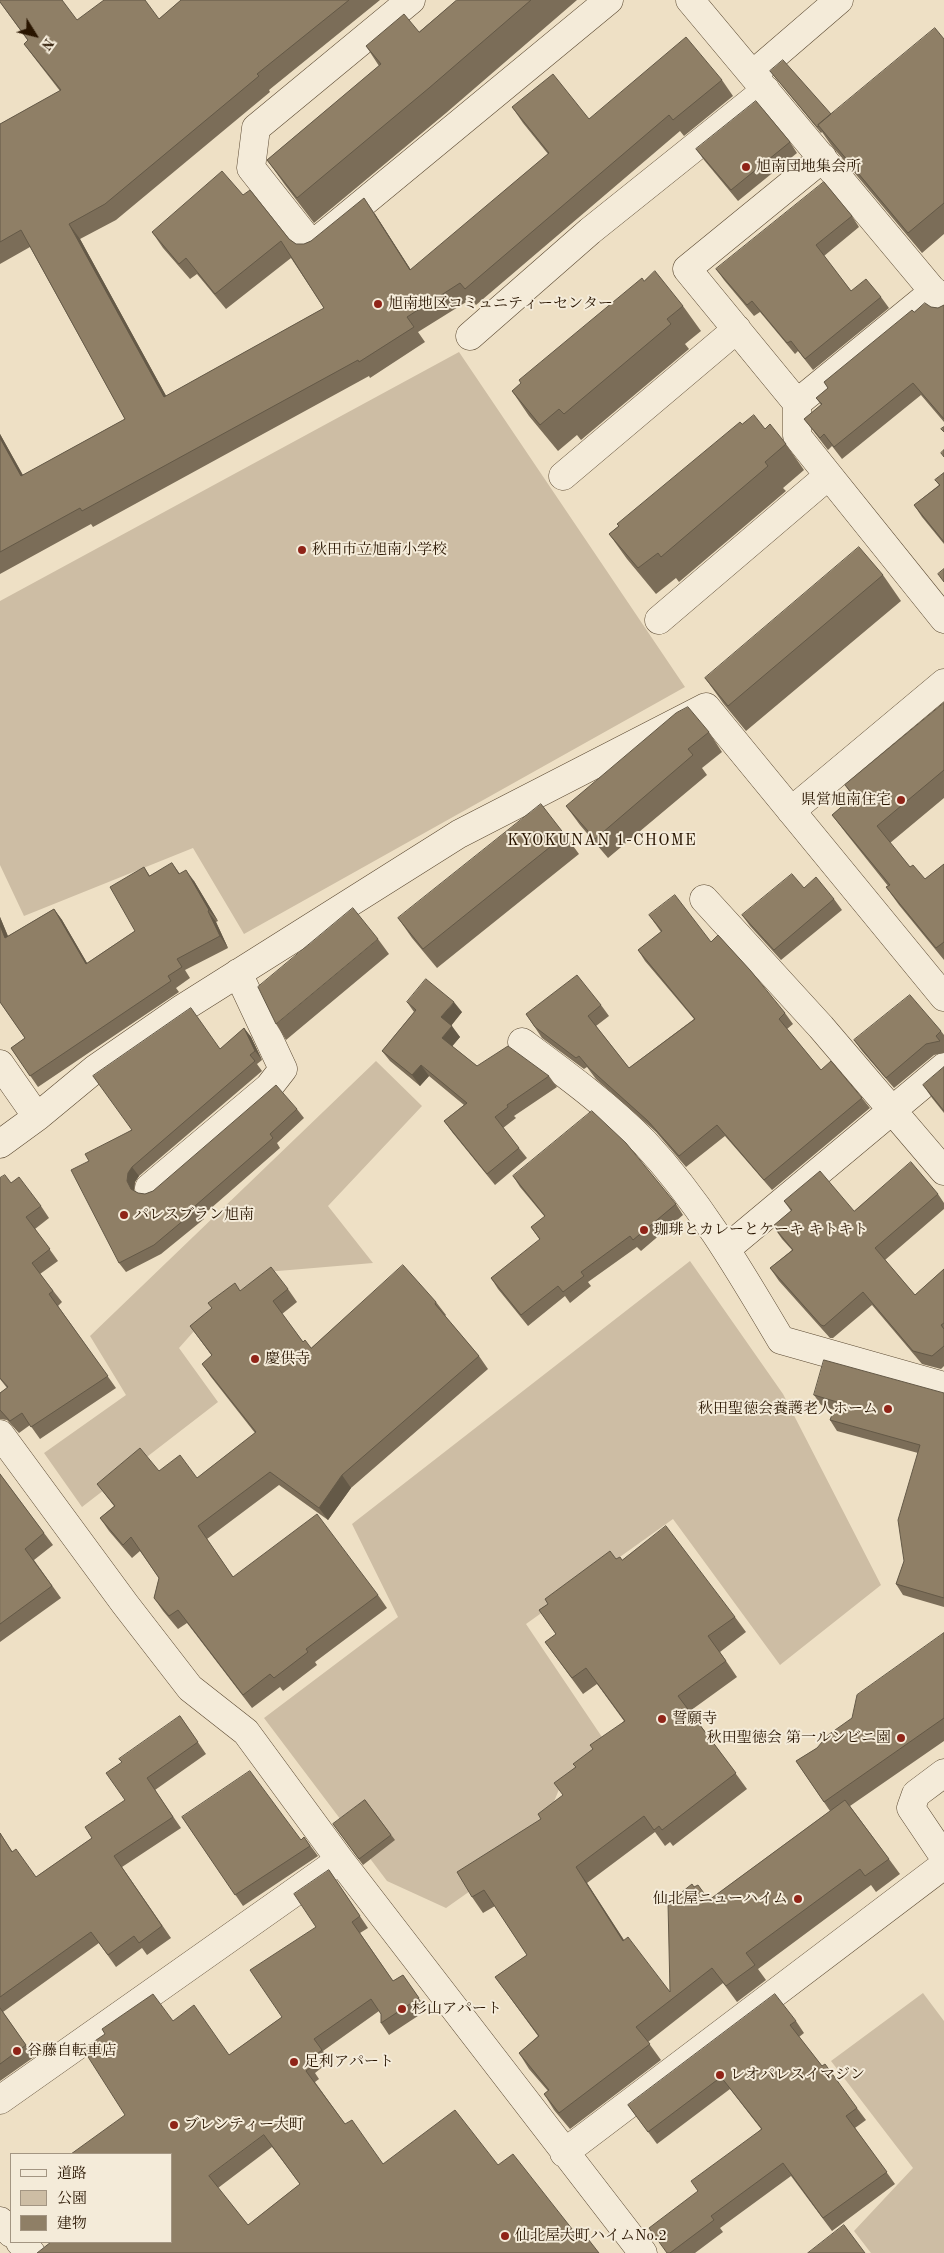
<!DOCTYPE html>
<html>
<head>
<meta charset="utf-8">
<style>
  body { margin:0 }
  #map { position:relative; width:944px; height:2253px; overflow:hidden; background:#eee0c5; font-family:"Old Standard TT","Noto Serif JP",serif }
  canvas { display:block }
  .legend { position:absolute; left:10px; top:2153px; width:162px; height:90px; box-sizing:border-box; background:#f4ebd9; border:1px solid #a39582; margin:0; padding:6px 9px; list-style:none; font-size:15px; color:#291500 }
  .legend li { display:flex; align-items:center; gap:10px; height:25px }
  .legend b { width:25px; border:1px solid #a39582 }
  .north { position:absolute; left:10px; top:10px; width:50px; height:50px; -webkit-text-stroke:4px #f4ebd9; paint-order:stroke; rotate:126deg; font-size:14px; font-weight:700; line-height:20px; text-align:center; color:#291500 }
  .north::after { content:''; display:block; margin:auto; width:18px; height:22px; background:#291500; clip-path:polygon(50% 0,100% 100%,50% 72%,0 100%) }
</style>
</head>
<body>
<div id="map">
<canvas width="944" height="2253"></canvas>
<ul class="legend">
<li><b style="height:6px;background:#f4ebd9"></b>道路</li>
<li><b style="height:14px;background:#cdbda4"></b>公園</li>
<li><b style="height:14px;background:#8f7f66"></b>建物</li>
</ul>
<div class="north">N</div>
</div>
<script>
const g = document.querySelector('canvas').getContext('2d');
g.lineJoin = 'round';
function paint(path, color) {
  g.fillStyle = color;
  g.fill(path, 'evenodd');
}
function strokePath(path, color, width, dash) {
  g.strokeStyle = color;
  g.lineWidth = width;
  g.lineCap = dash ? 'butt' : 'round';
  g.setLineDash(dash || []);
  g.stroke(path);
}
function label(font, color, halo, rows, align = 'center') {
  g.font = font + ' "Old Standard TT","Noto Serif JP",serif';
  g.lineWidth = 4;
  g.setLineDash([]);
  g.textBaseline = 'middle';
  g.strokeStyle = halo;
  g.fillStyle = color;
  for (const [text, x, y, turn = 0] of rows) {
    g.save();
    g.translate(x, y);
    g.rotate((+turn || 0) * Math.PI / 180);
    g.textAlign = isNaN(turn) ? turn : align;
    if (halo) g.strokeText(text, 0, 0);
    g.fillText(text, 0, 0);
    g.restore();
  }
}
paint(new Path2D(`
  M459,352L685,687L244,934L193,848L24,916L0,865V601Z
  M376,1061L422,1106L328,1206L373,1263L266,1272L211,1312L179,1348L218,1402L82,1507L44,1453L126,1395L90,1336Z
  M690,1261L783,1394L881,1585L780,1665L673,1519L526,1624L606,1743L560,1787L542,1831L531,1848L446,1908L387,1881L264,1718L398,1617L352,1524Z
  M923,1993L944,2021V2253H871L854,2231L913,2168L831,2061Z`), '#cdbda4');
const street = new Path2D(`
  M411,0L256,128L251,168L312,245L609,0
  M690,0L944,304
  M753,74L839,0
  M823,158L687,269L797,403L934,291
  M470,336L590,231L766,90
  M797,403V436L944,619
  M563,476L737,329
  M659,620L828,476
  M791,811L944,683
  M704,899L821,1027L944,1171
  M522,1042C564,1073 608,1105 645,1143C700,1202 740,1271 781,1340L944,1386
  M0,1064L37,1117
  M0,1144L37,1117L95,1069L183,1008L459,834L706,707L944,997
  M149,1188L269,1087L283,1069L238,973
  M726,1249L944,1067
  M0,1434L125,1604L190,1688L246,1732L340,1860L643,2253
  M944,1773L916,1794L911,1808L944,1857
  M0,2100L340,1860
  M564,2153L944,1865
  M0,2221L11,2233
  M20,2242L31,2253`);
strokePath(street, '#5a4831', 29);
strokePath(street, '#f4ebd9', 28);
paint(new Path2D(`
  M181,0H380L269,90L270,92L116,220L80,239L166,396L324,308L291,258L226,309L197,274L190,279L163,248L152,232L243,195L289,239L296,244H304L375,214L411,270L548,154L523,123L512,107L589,119L722,80L733,96L684,136L680,131L476,305L471,299L418,332L425,342L370,378L369,376L93,527L91,524L0,574V434L23,475L125,419L30,247L0,264V124L60,91L36,60L24,44L28,41L0,2L77,20L159,19Z
  M457,0H577L446,113L314,223L285,185L267,160L379,66L366,46L419,32Z
  M944,39V234L922,253L831,145L822,132L821,133L770,71L831,114Z
  M790,142L797,153L738,201L704,160L696,149Z
  M852,216L859,227L824,256L851,291L881,297L889,308L813,370L798,351L795,354L760,312L754,316L724,280L716,269Z
  M644,281L683,306L701,331L685,344L689,349L581,440L577,435L558,451L529,416L512,391Z
  M944,305V422L921,395L842,459L832,446L828,450L804,419L821,405L816,398L828,388L824,382L914,312L931,307L938,308Z
  M742,424L765,429L786,444L804,470L783,488L786,491L679,582L676,578L656,594L627,559L609,534Z
  M944,473V544L922,517L914,505L939,485L935,480Z
  M883,575L901,601L746,731L723,703L705,678Z
  M944,703V798L890,843L910,867L925,879L944,864V960L899,905L886,887L888,886L845,832L832,815L853,797L845,785Z
  M709,732L722,752L702,768L707,775L608,858L580,825L566,806Z
  M565,835L579,854L437,968L412,938L398,918Z
  M172,863L180,874L194,881L218,921L216,922L228,948L185,970L190,978L176,988L179,992L38,1087L11,1048L25,1038L0,1002V917L8,936L54,909L62,920L87,963L135,931L144,867L150,876Z
  M804,888L834,899L842,910L781,960L750,926L742,915Z
  M649,915L711,942L785,1013L793,1024L787,1029L821,1070L862,1098L870,1108L772,1190L725,1136L686,1167L656,1132L596,1079L587,1067L584,1069L542,1038L526,1014L601,1005L609,1016L596,1026L629,1068L694,1019L645,961L638,950L661,932Z
  M378,939L389,954L286,1040L276,1024Z
  M407,1002L462,1012L451,1026L460,1037L452,1046L477,1066L549,1076L557,1087L514,1116L516,1118L503,1128L527,1158L495,1185L452,1132L444,1121L464,1105L429,1076L420,1086L390,1061L382,1051L414,1012Z
  M244,1028L251,1037L262,1060L257,1064L262,1071L139,1176L135,1182L134,1191L138,1193L145,1194L153,1191L297,1109L304,1118L277,1143L280,1148L202,1216L204,1219L161,1254L126,1272L119,1263L89,1161L131,1130Z
  M941,1031L944,1035V1053L934,1055L894,1088L862,1051L854,1040Z
  M944,1067V1113L932,1098L923,1085Z
  M513,1176L676,1204L683,1215L641,1251L637,1247L588,1282L591,1286L570,1303L565,1296L528,1326L498,1289L491,1278L540,1240L531,1227L545,1217L520,1187Z
  M0,1178L11,1183L41,1206L49,1218L35,1229L58,1261L40,1274L62,1302L58,1306L116,1388L40,1439L30,1425L19,1433L7,1420L0,1419V1393L7,1388L0,1379Z
  M938,1194L944,1203V1209L885,1260L915,1295L944,1269V1366L941,1369L922,1364L872,1305L833,1338H830L779,1281L770,1268L792,1250L782,1239L773,1226L791,1211L784,1201L854,1211Z
  M288,1289L297,1302L282,1314L303,1342L311,1348L436,1302L446,1315L445,1316L479,1356L488,1369L351,1488L328,1520L279,1485L207,1539L233,1577L378,1595L387,1608L315,1662L317,1665L283,1691L280,1687L252,1708L187,1623L178,1629L163,1611L154,1598L159,1578L140,1551L132,1558L109,1531L100,1518L114,1506L97,1484L159,1471L197,1478L255,1433L211,1377L202,1364L212,1356L190,1326L240,1291Z
  M944,1393V1607L903,1595L896,1584L904,1561L918,1453L837,1431L830,1420L834,1410L821,1405L814,1395Z
  M0,1474L53,1545L34,1560L61,1598L0,1642Z
  M616,1559L622,1560L735,1617L746,1632L720,1652L737,1677L690,1711L747,1789L673,1846L670,1842L665,1846L655,1832L587,1883L624,1940L670,1992L694,1887L709,1900L830,1811L796,1761L817,1748L852,1718L944,1633V1741L850,1806L900,1874L876,1892L871,1885L758,1969L766,1980L737,2002L723,1983L648,2042L661,2060L570,2129L554,2110L544,2094L548,2091L529,2069L519,2053L538,2036L495,1977L527,1955L495,1906L483,1913L472,1897L563,1795L575,1767L593,1749L624,1721L597,1684L583,1694L545,1642L556,1634L539,1610Z
  M180,1716L206,1754L155,1790L181,1828L122,1867L171,1938L147,1955L142,1948L116,1967L99,1943L3,2012L34,2057L0,2081V1833L12,1851L36,1877L92,1838L125,1800L122,1762Z
  M365,1800L395,1840L363,1865L333,1824Z
  M182,1817L301,1840L304,1837L318,1856L243,1906Z
  M329,1870L368,1928L360,1933L393,1981L403,1975L427,2010L389,2035L381,2023V2014L379,2011L323,2051L330,2061L315,2073L319,2079L315,2082L345,2124L383,2164L498,2165L576,2234L171,2242L125,2115L173,2021L229,2055L282,2017L316,1927ZM272,2147L300,2184L248,2225L218,2188Z
  M796,2021L804,2033L799,2037L822,2066L857,2108L866,2120L855,2128L895,2184L832,2231L791,2176L720,2228L723,2232L695,2253H667L698,2191L761,2129L730,2089L657,2144L628,2105Z`), '#7b6d58');
paint(new Path2D(`
  M364,198L375,214L421,286L410,270Z
  M69,224L80,239L175,412L164,397Z
  M0,434L32,492L21,476L0,438Z
  M186,870L194,881L218,921L209,910Z
  M54,909L62,920L94,975L86,964Z
  M208,911L216,922L228,948L220,936Z
  M0,917L13,949L5,938L0,925Z
  M454,1002L462,1012L449,1028L441,1017Z
  M452,1026L460,1037L450,1049L442,1038Z
  M244,1028L251,1037L262,1060L255,1051Z
  M421,1065L429,1076L420,1086L412,1075Z
  M132,1167L139,1176L135,1182L134,1190L137,1198L131,1189L127,1181L128,1173Z
  M342,1475L351,1488L328,1520L319,1508Z
  M576,1867L587,1883L634,1956L623,1941Z`), '#645947');
const building = new Path2D(`
  M0,0H62L77,20L104,0H145L159,19L181,0H349L257,74L259,76L105,204L69,224L164,397L324,308L281,241L215,294L186,258L179,264L152,232L222,171L243,195L250,190L289,239L296,244H304L311,241L364,198L410,270L549,153L512,107L553,74L589,119L686,37L722,80L673,120L669,115L465,289L460,283L407,317L414,327L359,362L358,360L82,511L80,508L0,552V438L21,476L125,419L21,230L0,242V124L61,90L24,44L28,40L0,2Z
  M457,0H531L429,88L297,198L267,160L381,64L366,46L404,14L419,32Z
  M935,28L944,39V203L908,233L818,125Z
  M783,60L831,114L818,125L819,126L817,127L770,71Z
  M756,101L790,142L731,190L696,149Z
  M824,182L852,216L816,245L851,291L866,279L881,297L805,359L791,341L787,343L752,301L747,305L716,269Z
  M655,271L683,306L667,319L671,324L564,414L559,409L540,425L512,391L521,383L519,380L642,278L644,281Z
  M925,303L931,307L938,308L944,305V419L913,383L834,447L824,434L820,438L804,419L822,404L816,398L828,388L824,382L912,310L914,312Z
  M754,415L765,429L770,424L786,444L765,462L768,466L661,557L658,553L638,568L609,534L619,526L617,524L740,422L742,424Z
  M944,427V432L941,429Z
  M944,450V457L941,453Z
  M944,473V542L914,505L940,485L935,480Z
  M859,547L883,575L728,706L705,678Z
  M944,569V582L938,574Z
  M944,703V770L877,826L910,867L913,865L925,879L944,864V942L936,948L886,887L890,885L832,815L854,796L845,785Z
  M688,707L709,732L688,749L693,755L595,839L566,806L676,713Z
  M541,804L565,835L423,949L398,918Z
  M172,863L179,874L186,870L209,910L208,911L220,936L177,959L182,967L168,976L171,981L30,1076L11,1048L25,1038L0,1002V925L5,938L54,909L86,964L135,931L110,887L144,867L149,876Z
  M792,874L804,888L816,877L834,899L774,950L742,915Z
  M675,895L711,942L718,935L750,970L785,1013L779,1019L821,1070L831,1061L862,1098L764,1180L717,1125L679,1156L648,1121L589,1068L579,1056L576,1058L535,1027L526,1014L577,975L601,1005L588,1016L629,1068L695,1019L638,950L662,931L649,915Z
  M353,908L378,939L276,1024L258,987Z
  M426,979L454,1002L441,1017L452,1026L442,1038L477,1066L508,1046L549,1076L507,1105L508,1107L495,1117L519,1148L487,1174L444,1121L467,1103L421,1065L412,1075L382,1051L416,1010L407,1002Z
  M910,995L941,1031L936,1036L940,1041L926,1044L886,1078L854,1040Z
  M191,1008L220,1049L244,1028L255,1051L250,1055L255,1061L132,1167L128,1173L127,1181L131,1189L138,1193L145,1194L153,1191L276,1085L297,1109L270,1134L273,1138L195,1206L197,1209L154,1245L119,1263L71,1170L89,1161L85,1154L132,1130L93,1076Z
  M944,1067V1111L923,1085Z
  M592,1111L626,1143L676,1204L633,1240L630,1236L581,1272L584,1276L563,1292L558,1286L521,1315L491,1278L540,1239L531,1227L545,1216L513,1176Z
  M911,1162L938,1194L875,1248L915,1295L944,1269V1323L941,1325L944,1329V1346L932,1356L913,1351L863,1292L824,1326L821,1325L770,1268L793,1250L773,1226L792,1210L784,1201L820,1171L854,1211Z
  M5,1175L11,1183L19,1177L41,1206L26,1217L50,1249L32,1263L53,1291L49,1294L108,1376L31,1427L22,1413L10,1421L0,1410V1393L8,1387L0,1378V1178Z
  M403,1265L436,1302L435,1304L479,1356L342,1475L319,1508L270,1472L198,1526L233,1577L317,1514L378,1595L306,1649L308,1652L274,1678L270,1674L243,1695L178,1610L169,1616L154,1598L159,1578L131,1537L123,1545L100,1518L115,1506L97,1484L140,1448L159,1471L180,1455L197,1478L256,1432L202,1364L212,1355L190,1326L212,1308L208,1303L235,1283L240,1291L271,1267L288,1289L273,1301L303,1342L305,1340L311,1348Z
  M824,1360L944,1393V1598L896,1584L904,1561L898,1520L920,1445L830,1420L837,1402L814,1395Z
  M0,1474L44,1533L25,1549L52,1586L0,1624Z
  M666,1526L735,1617L708,1636L726,1661L678,1696L736,1773L662,1830L659,1826L654,1830L644,1816L576,1867L623,1941L628,1937L670,1992L668,1903L692,1884L694,1887L698,1885L709,1900L845,1800L889,1859L865,1876L860,1869L746,1953L755,1965L726,1986L712,1968L636,2027L650,2044L559,2113L544,2094L549,2090L519,2053L539,2036L495,1977L527,1955L484,1890L472,1897L457,1872L541,1819L538,1814L563,1795L554,1783L576,1767L573,1764L593,1749L590,1745L625,1721L586,1668L572,1678L545,1642L556,1634L539,1610L548,1604L545,1599L610,1551L616,1559L620,1557L622,1560Z
  M944,1633V1718L824,1802L796,1761L817,1748L828,1735L852,1718L857,1695Z
  M180,1716L198,1742L147,1778L173,1817L114,1856L162,1926L139,1943L134,1936L108,1955L91,1932L0,1997V1833L12,1852L16,1849L36,1877L92,1838L85,1827L125,1800L106,1773L122,1762L119,1759Z
  M250,1771L301,1840L304,1837L310,1846L235,1895L182,1817Z
  M365,1800L391,1835L359,1859L333,1824Z
  M329,1870L360,1916L352,1922L393,1981L403,1975L419,1998L381,2023V2014L371,1999L314,2039L322,2050L307,2062L311,2067L306,2071L345,2124L352,2120L383,2164L455,2110L498,2165L513,2154L576,2234L581,2230L599,2253H37L51,2242H171V2154H71L125,2115L83,2049L105,2034L102,2029L153,1994L173,2021L194,2005L229,2055L282,2017L250,1970L316,1927L294,1894ZM264,2135L300,2184L248,2225L209,2176Z
  M775,1994L796,2021L790,2025L822,2066L825,2064L857,2108L846,2116L887,2172L823,2218L783,2163L711,2216L714,2220L670,2253H667L649,2228L698,2191L691,2181L762,2129L721,2077L648,2132L628,2105Z
  M0,2008L26,2045L0,2064Z
  M844,2225L865,2253H808Z`);
paint(building, '#8f7f66');
strokePath(building, '#645947', 1);
for (const [x, y, r, color] of [
  [746,167,5,"#8f2418"],
  [378,304,5,"#8f2418"],
  [302,550,5,"#8f2418"],
  [901,800,5,"#8f2418"],
  [124,1215,5,"#8f2418"],
  [644,1230,5,"#8f2418"],
  [255,1359,5,"#8f2418"],
  [888,1409,5,"#8f2418"],
  [662,1719,5,"#8f2418"],
  [901,1738,5,"#8f2418"],
  [798,1899,5,"#8f2418"],
  [402,2009,5,"#8f2418"],
  [17,2051,5,"#8f2418"],
  [294,2062,5,"#8f2418"],
  [720,2075,5,"#8f2418"],
  [174,2125,5,"#8f2418"],
  [505,2236,5,"#8f2418"]
]) {
  const dot = new Path2D();
  dot.arc(x, y, r, 0, 2 * Math.PI);
  g.fillStyle = color;
  g.fill(dot);
  strokePath(dot, '#f4ebd9', 2);
}
label('15px', '#291500', '#f4ebd9', [
  ["旭南団地集会所",756,167],
  ["旭南地区コミュニティーセンター",388,304],
  ["秋田市立旭南小学校",312,550],
  ["県営旭南住宅",891,800,"right"],
  ["パレスブラン旭南",134,1215],
  ["珈琲とカレーとケーキ キトキト",654,1230],
  ["慶供寺",265,1359],
  ["秋田聖徳会養護老人ホーム",878,1409,"right"],
  ["誓願寺",672,1719],
  ["秋田聖徳会 第一ルンビニ園",891,1738,"right"],
  ["仙北屋ニューハイム",788,1899,"right"],
  ["杉山アパート",412,2009],
  ["谷藤自転車店",27,2051],
  ["足利アパート",304,2062],
  ["レオパレスイマジン",730,2075],
  ["ブレンティー大町",184,2125],
  ["仙北屋大町ハイムNo.2",515,2236]
], 'left');
g.letterSpacing = '1px';
label('16px', '#291500', '#f4ebd9', [
  ["KYOKUNAN 1-CHOME",602,841]
]);
g.letterSpacing = '0px';
</script>
</body>
</html>
